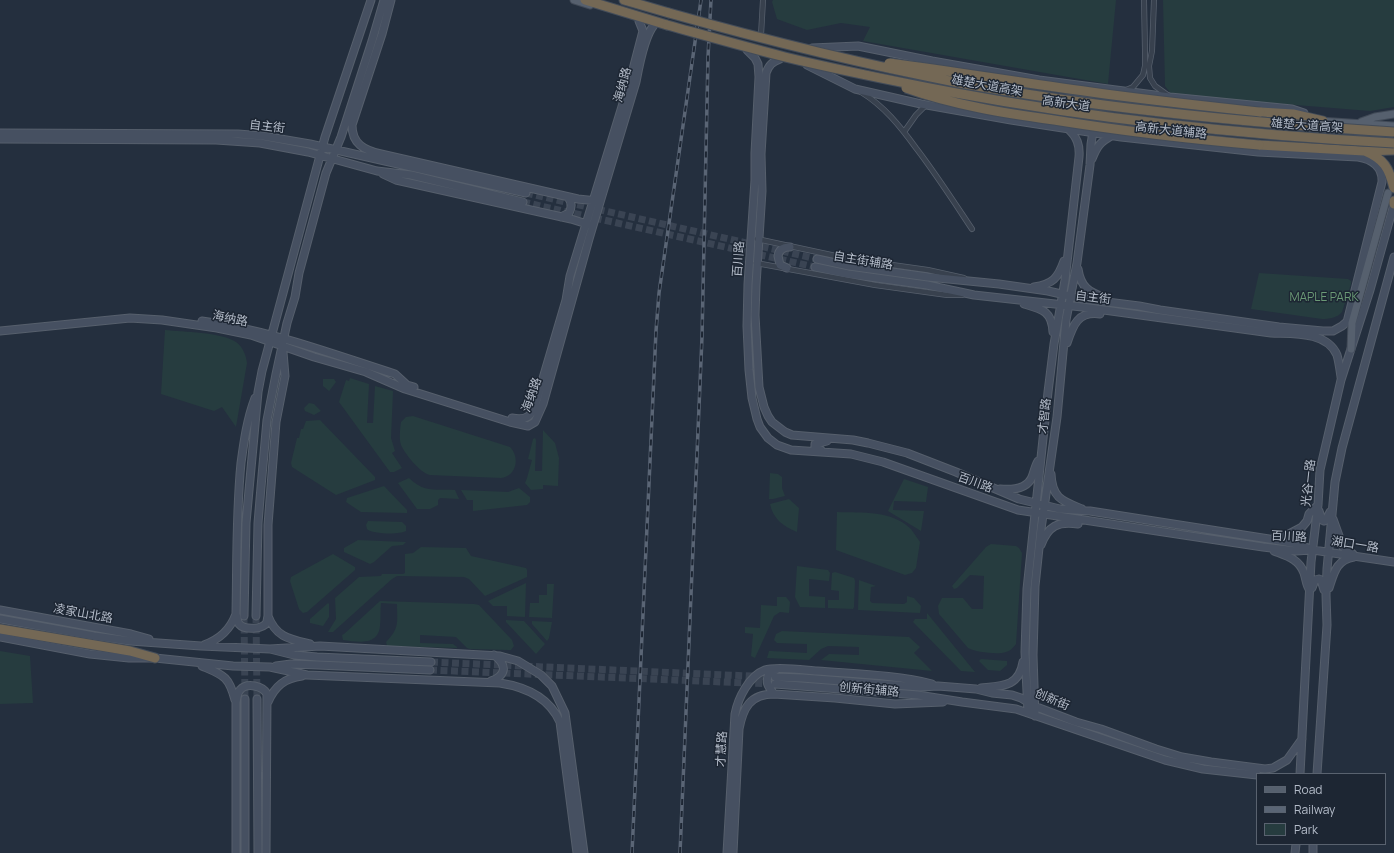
<!DOCTYPE html>
<html>
<head>
<meta charset="utf-8">
<style>
  body { margin:0 }
  #map { position:relative; width:1394px; height:853px; overflow:hidden; background:#242f3e; font-family:Manrope,sans-serif }
  canvas { display:block }
  .legend { position:absolute; left:1256px; top:773px; width:130px; height:72px; box-sizing:border-box; background:#1d2633; border:1px solid #59626f; margin:0; padding:5px 7px; list-style:none; font-size:12px; color:#b4bcc9 }
  .legend li { display:flex; align-items:center; gap:8px; height:20px }
  .legend b { width:20px; border:1px solid #59626f }
</style>
</head>
<body>
<div id="map">
<canvas width="1394" height="853"></canvas>
<ul class="legend">
<li><b style="height:5px;background:#56606e"></b>Road</li>
<li><b style="height:5px;background:#5a6575"></b>Railway</li>
<li><b style="height:11px;background:#263c3f"></b>Park</li>
</ul>
</div>
<script>
const g = document.querySelector('canvas').getContext('2d');
g.lineJoin = 'round';
function paint(path, color) {
  g.fillStyle = color;
  g.fill(path, 'evenodd');
}
function strokePath(path, color, width, dash) {
  g.strokeStyle = color;
  g.lineWidth = width;
  g.lineCap = dash ? 'butt' : 'round';
  g.setLineDash(dash || []);
  g.stroke(path);
}
function label(font, color, halo, rows, align = 'center') {
  g.font = font + ' Manrope,"Noto Sans SC",sans-serif';
  g.lineWidth = 3;
  g.setLineDash([]);
  g.textBaseline = 'middle';
  g.strokeStyle = halo;
  g.fillStyle = color;
  for (const [text, x, y, turn = 0] of rows) {
    g.save();
    g.translate(x, y);
    g.rotate((+turn || 0) * Math.PI / 180);
    g.textAlign = isNaN(turn) ? turn : align;
    if (halo) g.strokeText(text, 0, 0);
    g.fillText(text, 0, 0);
    g.restore();
  }
}
paint(new Path2D(`
  M773,0H1116L1108,84L863,41L870,27L841,23L807,30L777,19L772,2Z
  M1163,0H1394V107L1370,111L1172,95L1165,86Z
  M1259,273L1348,279L1351,281V284L1342,312C1337,318 1329,319 1322,319L1251,309Z
  M165,330C183,332 221,332 236,342C243,347 246,355 247,363L236,427L222,407L214,411L161,394Z
  M350,378L369,384L367,423H373L375,386L393,391L391,438L395,451L392,453L402,468L394,472H390L339,402L346,380L349,381Z
  M323,379H334L336,382L330,390L329,391L323,386Z
  M309,403L314,404L321,411L314,415L305,411L304,408Z
  M413,416L510,447C520,457 517,476 501,478L430,475C420,473 405,454 401,445C399,439 400,429 401,422L406,417Z
  M320,420L375,477V480L336,495L292,467L291,463L297,438H299L301,429H303L306,421Z
  M543,430L555,443L559,458L558,486L543,485V489L531,490L525,483L527,478L532,460L528,459L533,439L535,438L536,440L535,471H542Z
  M770,473L778,474L782,477V488L785,496L773,499H769Z
  M409,478C424,493 436,489 455,490L459,499L440,498L438,500V505L430,509H417L398,483Z
  M904,479L928,487L926,502L894,501L893,510L924,511L921,531L888,511Z
  M384,486L407,510V513L361,512L346,502L347,498Z
  M519,488L530,497V502L527,505L473,511V500H467L461,490L508,492Z
  M789,499L799,508L797,532C783,526 773,519 770,504Z
  M837,512C863,513 891,510 911,529C914,533 917,538 920,542L916,568L912,573L905,575L836,550Z
  M368,521L402,522L406,526V531C400,535 371,534 367,529L366,525Z
  M358,540L406,542L403,545L392,546L374,562L370,564L344,552V548Z
  M991,544L1016,546L1019,548L1022,553L1016,644C1013,648 1010,651 1006,652C998,655 975,652 968,648L939,614L938,606L942,598H963L972,609H983L984,576L970,575L957,588L954,589L952,586L986,547Z
  M421,547L466,548L471,556L526,568L527,570V577L485,596L469,579L464,577L397,576L392,579L333,632H328L336,619L335,598L359,577L381,576L382,574H403L405,573V554L413,553Z
  M333,554L355,567V570L307,612L303,613L299,609L290,581L291,577Z
  M797,566L828,570L830,573L829,581L809,579V596L825,597V608L800,607L795,597Z
  M835,572L854,578L855,581L854,607L853,609L828,608V600H839V591L831,590L832,573Z
  M859,580L876,586L871,587L870,601L872,603L904,604L907,602V596L914,598L921,606L920,613L858,610Z
  M526,583L525,617L507,616V606H493L488,601Z
  M547,584H554L552,618L529,617L530,603H539V595H547Z
  M777,597H786L790,602L789,613L780,612L774,616L755,658L751,656L753,634L745,633V627L760,628L761,605L777,606Z
  M380,601L474,604L479,605L512,640L514,646L511,650H509L470,649L467,648L456,637L420,635V643L453,644L457,647V648L387,646L386,642C400,628 397,622 397,604L381,603C380,610 381,618 380,626C378,646 358,642 343,640L342,635L344,634Z
  M328,603L329,604V617L323,626L310,623V619Z
  M927,613L975,672L961,671L913,622L915,619H927Z
  M506,620L524,621L545,644L536,654L506,622Z
  M532,621L552,622L549,638L547,641L532,624Z
  M782,631L909,637L920,647L914,653L932,671L821,660L829,654L859,655V647L828,646L821,649L809,660L767,658L769,651H771L807,653V644L777,643L774,640L776,634Z
  M0,651L30,656L33,703L0,704Z
  M981,659L1007,661V665L1000,671L988,670L979,661Z`), '#263c3f');
strokePath(new Path2D(`
  M526,193L817,259
  M523,202L815,267
  M244,616L245,699
  M256,616L257,699
  M431,662L773,677
  M430,670L772,684`), '#3a4453', 7, [7, 3.5]);
const street = new Path2D(`
  M1154,0L1152,51L1149,66L1150,78L1155,86L1169,96
  M761,35L763,0
  M1124,91L1133,87L1143,75L1145,66V51L1144,0
  M861,92C884,106 900,126 916,148C936,174 954,202 972,229
  M904,132L916,115L926,105
  M757,239L850,259L928,270L964,278
  M756,263L875,285L947,295H962`);
const secondary = new Path2D(`
  M391,0L382,34L352,125C352,144 364,150 381,154L578,199L597,201
  M812,48L858,46L932,61L1039,80L1170,97L1292,109L1304,113
  M747,50L755,58L758,64L759,77L755,153V180L748,284L747,326L749,370L752,398L757,419L760,427L768,438L777,445L791,450L851,454L883,462L1018,510L1263,547L1296,551L1311,550
  M780,59C772,62 769,65 766,73L761,154L762,191L756,285L755,315L759,387L764,407L768,416L772,422L785,432L792,435L853,440L868,443L907,453L956,472L1019,499L1060,509L1090,511L1269,539L1297,544L1313,550L1394,562
  M807,65L855,89L921,104L1011,120L1121,137L1258,152L1358,157C1372,159 1383,167 1382,182L1347,322
  M0,133L238,134L263,136L310,144L526,193
  M0,139L216,140L260,143L308,152L377,171L411,175L523,202
  M1092,159C1097,146 1100,142 1113,135
  M383,174L396,180L571,219L590,225
  M561,217L569,213C572,207 572,203 568,197
  M817,259L849,266L928,277L999,284L1048,291L1083,299L1139,306L1160,310L1279,327L1323,331H1333L1342,326L1349,320
  M815,267L848,274L927,285L974,295L1082,307L1271,333C1292,334 1327,331 1337,355C1339,362 1340,370 1341,377
  M787,268L780,265L778,256C779,249 784,247 790,247
  M1078,269C1081,289 1090,292 1107,299
  M1034,287C1053,284 1058,278 1064,261
  M1024,304C1042,309 1052,311 1053,332
  M202,321C269,330 332,354 395,374L407,385L414,387
  M0,331L130,318L162,320L217,328L251,335L314,357L366,372L405,389L510,422L528,426L535,422L543,404L589,239L636,82C639,66 644,37 654,25
  M1067,343C1073,325 1078,311 1100,314
  M283,352L285,376L276,422L268,525V616C276,637 289,639 310,644
  M512,418C527,421 532,416 536,402L566,300L570,276L631,77L643,31L639,21
  M821,450L815,448V444L827,441
  M1051,474C1052,498 1062,501 1082,509
  M1000,489C1011,490 1027,489 1032,477C1034,472 1035,466 1038,461
  M1319,511L1322,520L1324,521L1326,520L1330,512
  M1333,519L1343,547L1353,554
  M1274,538L1285,536L1302,527L1307,521L1309,514L1318,505
  M1041,545C1048,526 1058,521 1078,524
  M1274,551C1287,556 1299,559 1304,573C1306,579 1306,584 1309,589
  M1312,588L1315,580L1319,579L1321,580L1324,590
  M1329,588C1334,573 1336,560 1354,557
  M0,610L131,634L149,639
  M236,614C237,617 237,621 239,624C244,630 263,630 267,622C267,621 268,616 268,616
  M244,616L246,523L258,392L262,371L325,137L371,0
  M256,616L258,523L261,487L267,420L276,374L287,323L295,297L299,273L326,173L341,137L372,41L384,0
  M0,619L94,636L130,641L201,646L270,649L294,655L317,657L431,662
  M0,637L90,654L129,658H155L233,666L270,667L307,675L500,683C526,687 549,697 560,722L577,853
  M204,645C220,639 230,630 236,614C237,564 236,513 241,463C244,441 247,419 255,398
  M270,649L320,646L500,656L518,661L541,675L552,686L565,713L584,853
  M202,666C223,675 229,676 235,700
  M276,666L291,664L318,665L430,670
  M775,677L802,678L920,687L938,686L976,689L992,693L1012,695L1021,698L1034,706L1076,722L1101,729L1156,749L1182,757L1211,762L1265,769L1273,768L1287,760L1302,739
  M491,681C507,675 507,665 494,655
  M775,684L918,695L962,702L1016,709L1165,760L1203,769L1257,775
  M981,688C1002,686 1019,687 1023,662
  M774,694C768,686 765,683 769,673L776,670
  M245,699V853
  M257,699L258,853
  M268,702C275,686 285,678 302,676
  M1028,712L1025,652L1027,589L1048,392L1054,344L1065,280L1079,157C1080,145 1077,137 1068,129
  M1035,716L1033,655L1035,586L1041,529L1057,417L1066,320L1077,263L1090,165L1091,144L1095,119
  M1300,774L1311,562L1318,505L1320,470L1341,380L1370,290L1394,204
  M1317,774L1327,625L1326,595L1327,569L1335,482L1342,448L1394,257
  M236,853V702C237,698 237,693 240,690C247,682 263,686 267,694L266,853
  M727,853L735,714C738,698 749,676 765,670C776,666 804,670 817,671C853,674 897,675 932,684
  M733,853L739,729C743,708 750,694 774,694L835,698L895,704L943,702
  M1295,853L1296,844
  M1313,853V844`);
const primary = new Path2D(`
  M574,0L590,5
  M1068,91L1091,100
  M1319,121L1394,126
  M1361,122L1375,117L1394,114
  M1351,349L1352,323L1388,193`);
const highway = new Path2D(`
  M585,0L667,25
  M624,0L669,13
  M1260,112L1293,114L1323,121
  M1259,145L1364,151L1394,150
  M1365,151C1384,159 1389,168 1394,188
  M1394,204V201
  M0,629L130,651L155,658`);
strokePath(street, '#565f6c', 6);
strokePath(secondary, '#565f6c', 9);
strokePath(primary, '#414a57', 9);
strokePath(highway, '#434c59', 11);
strokePath(street, '#38414e', 4.5);
strokePath(secondary, '#465061', 7);
strokePath(primary, '#56606e', 7);
strokePath(highway, '#746855', 9);
const rail = new Path2D(`
  M632,853L656,331L659,293L701,0
  M680,853L702,337L708,57L711,0`);
strokePath(rail, '#5a6575', 3.5);
strokePath(rail, '#1d2633', 2, [6]);
const highwayBridge = new Path2D(`
  M669,13C765,40 862,64 960,83C1104,109 1249,123 1394,132
  M667,25C707,36 746,47 785,57C842,71 899,82 956,93C1101,120 1247,135 1394,143
  M889,63C957,72 1024,83 1091,92C1147,100 1204,106 1260,112
  M906,88C953,105 1004,113 1054,120C1122,131 1190,139 1259,145`);
strokePath(highwayBridge, '#434c59', 11, []);
strokePath(highwayBridge, '#746855', 9);
label('12px', '#b4bcc9', '#1d2633', [
  ["海纳路",623,85,-75],
  ["雄楚大道高架",987,86,10],
  ["高新大道",1066,104,8],
  ["雄楚大道高架",1307,126,4],
  ["自主街",267,127,7],
  ["高新大道辅路",1171,131,6],
  ["百川路",739,259,-86],
  ["自主街辅路",863,261,9],
  ["自主街",1093,298,7],
  ["海纳路",230,319,11],
  ["海纳路",532,395,-71],
  ["才智路",1045,416,-84],
  ["百川路",975,483,20],
  ["光谷一路",1309,483,-84],
  ["百川路",1289,537,3],
  ["湖口一路",1355,545,9],
  ["凌家山北路",83,614,10],
  ["创新街辅路",869,690,5],
  ["创新街",1052,700,23],
  ["才慧路",722,749,-87]
]);
label('12px', '#6b9a76', '#1d2633', [
  ["MAPLE PARK",1324,298]
]);
</script>
</body>
</html>
